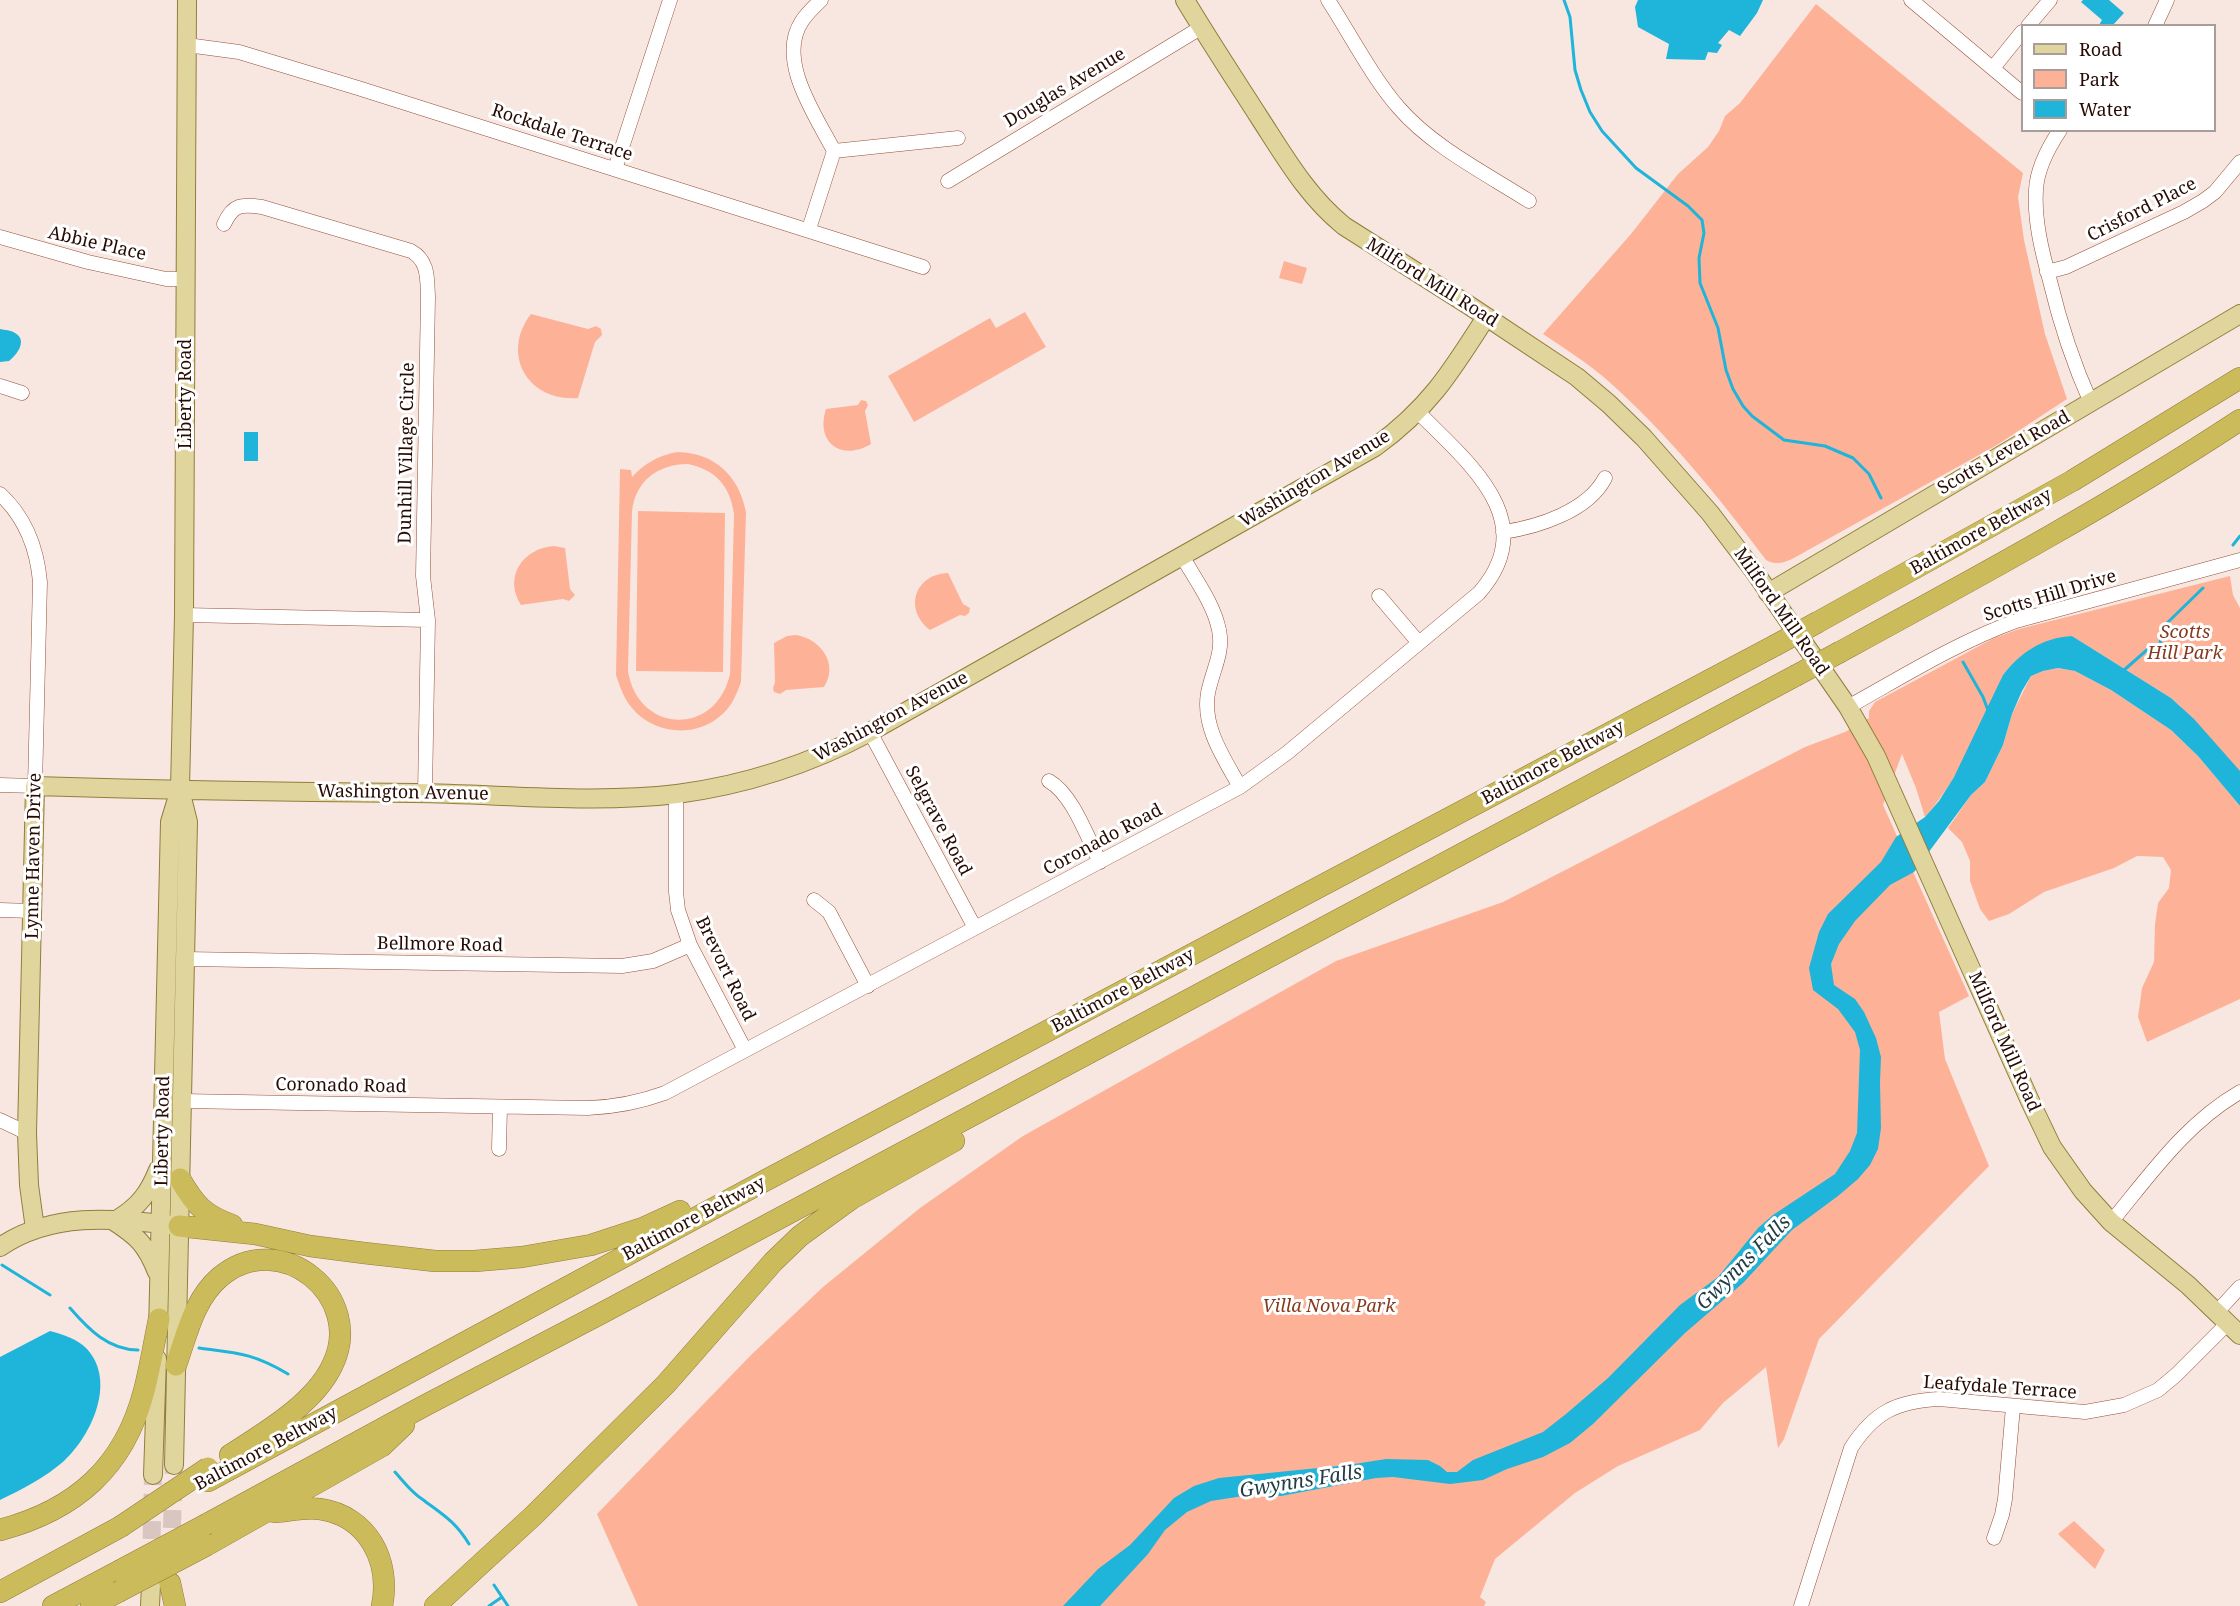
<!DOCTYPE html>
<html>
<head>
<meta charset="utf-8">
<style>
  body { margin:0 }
  #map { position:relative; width:2240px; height:1606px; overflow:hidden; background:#f8e7e1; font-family:"Noto Serif",serif }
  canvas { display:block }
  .legend { position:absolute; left:2021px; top:24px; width:195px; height:108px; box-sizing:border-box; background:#fff; border:2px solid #a99d9a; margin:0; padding:8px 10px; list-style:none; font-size:18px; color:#270b03 }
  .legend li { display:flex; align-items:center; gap:12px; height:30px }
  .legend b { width:30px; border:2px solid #a99d9a }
</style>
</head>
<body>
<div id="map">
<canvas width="2240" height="1606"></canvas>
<ul class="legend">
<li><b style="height:8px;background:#e0d69d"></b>Road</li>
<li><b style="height:16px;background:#fdb298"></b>Park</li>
<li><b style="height:16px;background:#1fb4d9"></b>Water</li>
</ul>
</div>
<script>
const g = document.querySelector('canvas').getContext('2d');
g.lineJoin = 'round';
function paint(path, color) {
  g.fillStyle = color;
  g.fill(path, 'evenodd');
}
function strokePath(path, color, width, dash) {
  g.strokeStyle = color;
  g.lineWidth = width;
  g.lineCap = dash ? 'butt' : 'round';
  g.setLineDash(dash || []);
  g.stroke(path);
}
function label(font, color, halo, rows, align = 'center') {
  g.font = font + ' "Noto Serif",serif';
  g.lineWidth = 6;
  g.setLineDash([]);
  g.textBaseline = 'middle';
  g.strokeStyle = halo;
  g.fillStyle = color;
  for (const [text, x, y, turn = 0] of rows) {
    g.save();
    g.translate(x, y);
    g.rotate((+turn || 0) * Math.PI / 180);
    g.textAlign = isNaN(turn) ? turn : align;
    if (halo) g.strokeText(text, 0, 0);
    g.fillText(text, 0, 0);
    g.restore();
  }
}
paint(new Path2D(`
  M1816,4L2023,173L2018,197L2024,240L2045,334L2067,399L1997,445L1810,549C1796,556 1782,569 1766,560C1718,496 1667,433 1606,379C1586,362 1564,348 1543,334L1631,234L1678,174L1708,147L1719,131L1725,116L1740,103Z
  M1284,261L1307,268L1302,284L1279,278Z
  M1025,312L1046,347L914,422L888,376L990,318L996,328Z
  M531,314L588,329L596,326L601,329L602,335L595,342L578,398C528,402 500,354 531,314Z
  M861,400L866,401L868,405L865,411L871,444C841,462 815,442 826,409L858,405Z
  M678,452C715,453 739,476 746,512L741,682C736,696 731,708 719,717C694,738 653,734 632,708C624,699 620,687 616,675L620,469L631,470L632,477C645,463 659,455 678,452ZM688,464C716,470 730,486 734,514L730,674C716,737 638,734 628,671L632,512C635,481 658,464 688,464Z
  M638,511L725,513L723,672L636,671Z
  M554,546L565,548L570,589L575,595L569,601L563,599L521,605C503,577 523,548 554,546Z
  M948,573L963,604L970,608L969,613L965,616L960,615L930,630C903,609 915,574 948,573Z
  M2230,576L2233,595L2240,608V787L2180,706L2171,698L2072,636C2041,647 2023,649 2003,675C1985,721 1958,780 1925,817L1916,788L1902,754L1883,805L1969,996L1939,1012L1945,1059L1989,1166L1819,1339L1784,1439L1778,1448L1766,1367L1723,1403L1700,1430L1618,1466L1575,1493L1495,1559L1480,1597L1486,1602L1484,1606H638L597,1514L752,1354L823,1287L920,1208L1023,1136L1336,961L1503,902L1805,747L1845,732L1869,718V711L1875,702L1994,638L2019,629Z
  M796,635C821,639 839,664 824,687L786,690L780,694L774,692L773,688L775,682L774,643L787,636Z
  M2058,668L2075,671L2111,690L2171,730L2198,756L2240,806V999L2147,1042L2138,1017L2142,988L2154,962L2155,924L2158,903L2169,888L2171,870L2163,857L2137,856L2114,868L2044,892L2009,914L1989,921L1980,909L1970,881V861L1962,842L1948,828L1971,795L1985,782L2003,745L2012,714L2031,676L2043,671Z
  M2074,1521L2105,1550L2095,1569L2058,1534Z`), '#fdb298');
paint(new Path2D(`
  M1638,0H1763L1757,13L1740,36L1729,30L1718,43L1722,45L1717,53L1708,52L1705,60L1666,59L1669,44L1638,27L1635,7Z
  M2083,0H2109L2124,13L2113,25H2099L2102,20L2081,2Z
  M0,329C4,330 11,330 15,333C28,340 17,355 9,361L0,362Z
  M244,432H258V461H244Z
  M2072,636L2171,698L2194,719L2240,771V806L2198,756L2171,730L2111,690L2075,671L2058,668L2043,671L2031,676L2022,691L2012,714L2003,745L1985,782L1971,795L1914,872L1890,885L1855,921L1839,944L1831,964L1834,985L1855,999L1864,1012L1876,1038L1881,1057L1880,1082L1881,1128L1878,1149L1870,1165L1858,1179L1838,1196L1792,1230L1743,1283L1685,1333L1593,1424L1570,1443L1543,1457L1507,1469L1483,1480L1450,1484L1393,1477L1376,1478L1281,1496H1243L1211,1501L1187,1512L1165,1530L1148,1554L1100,1606H1063L1098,1569L1130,1545L1174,1498L1194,1486L1219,1478L1348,1465L1386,1459L1428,1460L1440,1466L1447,1472H1457L1473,1460L1543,1432L1566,1414L1608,1378L1680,1305L1718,1277L1758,1228L1773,1215L1835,1174L1850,1151L1857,1133L1860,1050L1855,1032L1838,1009L1813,990L1809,968L1819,932L1828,914L1881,862L1896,837L1925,817L1939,801L1954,777L2003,675C2021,652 2042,638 2072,636Z
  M50,1331C62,1334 78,1339 87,1349C117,1382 91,1436 64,1461C46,1477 21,1490 0,1500V1357Z`), '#1fb4d9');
strokePath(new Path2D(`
  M1564,0L1570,17L1575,70L1581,90L1590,112L1602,131L1636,168L1688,206L1702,220L1704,233L1699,258L1700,283L1718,328L1726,370L1733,389L1743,406L1752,416L1784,440L1825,446L1853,458L1869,474L1881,498
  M2233,545L2240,536
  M1963,662L1983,697L1989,713
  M2123,671L2148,649L2153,650L2160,646L2161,633L2164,626L2203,588
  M2,1265L50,1295
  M70,1308C89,1330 109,1350 138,1350
  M199,1348C237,1353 253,1353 288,1374
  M395,1472C404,1482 411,1492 422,1499C443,1515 455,1521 469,1544
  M494,1585L508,1606
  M489,1606L502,1597`), '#1fb4d9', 3);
strokePath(new Path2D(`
  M171,1555L174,1465
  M151,1566L153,1475`), '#d9c6c0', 18, [18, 9]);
const minor = new Path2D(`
  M1328,0C1350,34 1372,77 1399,108C1433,147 1485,173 1529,201
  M1911,0L2022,93
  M2028,26L2050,0
  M2155,26L2167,0
  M187,45L239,52L358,88L923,267
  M1993,68L2022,32
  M2060,130C2048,148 2037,168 2036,190C2034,220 2042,252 2050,281C2060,323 2073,363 2091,403
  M834,151L958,138
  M615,169L670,0
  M948,181L1202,27
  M224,224C233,204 242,204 262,207L411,251C429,261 427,279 428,297L423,576L428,620L425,793
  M809,229L834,151C816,116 776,60 802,21C807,13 815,6 821,0
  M0,237L88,262L166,279H186
  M2047,272L2066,267L2184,212L2203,201L2215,192L2240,162
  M0,386L22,393
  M0,494C26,518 37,548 40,582L35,786L0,785
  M1503,532C1538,527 1588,511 1605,478
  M1182,556C1195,579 1214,604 1219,630C1224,653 1212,671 1208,693C1202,727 1224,758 1240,787
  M1379,596L1419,643
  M184,615L428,620
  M1848,707C1902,677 1956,643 2016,621L2240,560
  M870,732L975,928
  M1049,781C1073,795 1087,837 1100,862
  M676,794V892L678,910L690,945L745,1050
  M814,900L829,912L868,986
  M0,910L33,911
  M185,959L622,966L653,961L690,945
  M182,1101L588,1108C615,1107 640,1102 665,1093L1240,787L1287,753L1479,593C1543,520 1467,462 1418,412
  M0,1120L27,1133
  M499,1149L500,1107
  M2111,1222C2150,1175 2186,1123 2240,1092
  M2217,1312L2240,1287
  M1994,1538L2002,1515L2005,1499L2013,1407
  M1801,1606L1851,1448C1874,1412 1897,1401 1939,1399L2085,1412L2124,1405L2158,1390L2176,1375L2228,1323`);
const major = new Path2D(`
  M1185,0C1209,40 1234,78 1259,117C1285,157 1307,196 1344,226L1470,306L1577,377L1609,404L1644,438L1710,513L1754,571L1848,707L1876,756L2030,1101L2052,1147L2083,1191L2111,1222L2188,1285L2240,1335
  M1768,593L2240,314
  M118,1219C139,1206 149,1193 158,1170
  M112,1220C137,1236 146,1244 157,1272
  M35,1229L29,1185L27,1133L35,786C162,790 288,792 415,793C501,794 592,804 677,794C745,785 810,764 870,732L1375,447C1429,408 1451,372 1486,317
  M0,1247C51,1212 113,1218 171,1225
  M158,1332L170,822L180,789L184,615L187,0
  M174,1465L188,822L180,790
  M153,1475L157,1359
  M150,1606L151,1585`);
const highway = new Path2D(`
  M1818,622L2072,481L2240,378
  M1840,652C1976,578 2111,505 2240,420
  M180,1179C195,1205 204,1215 232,1225
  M179,1226L255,1234L310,1246L364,1253L435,1261H475L522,1257L591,1245L643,1228L680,1211
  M176,1365C187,1334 194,1299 220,1277C280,1226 367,1297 332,1366C314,1404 264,1433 230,1455
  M208,1481L768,1179L1774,646
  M274,1512C290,1511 304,1507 320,1509C368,1516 391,1561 382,1606
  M207,1524L424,1406L602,1313L1795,676
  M0,1530C75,1510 124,1468 144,1391C150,1368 154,1343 159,1319
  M207,1545L382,1446L404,1425
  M170,1583L175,1606
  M0,1592L120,1527
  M53,1606L119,1571
  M91,1606L118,1592
  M435,1606L533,1516L666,1384L773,1262L800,1236L851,1199L954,1141`);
strokePath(minor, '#954f35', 15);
strokePath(major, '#927d3c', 20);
strokePath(highway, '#927d3c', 22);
strokePath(minor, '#fff', 14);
strokePath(major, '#e0d69d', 18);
strokePath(highway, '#cbbb5b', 21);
const highwayBridge = new Path2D(`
  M1774,646L1818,622
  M1795,676L1840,652
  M120,1527L208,1468
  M119,1571L207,1524
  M118,1592L207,1545`);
strokePath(highwayBridge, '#927d3c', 22, []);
strokePath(highwayBridge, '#cbbb5b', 21);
label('18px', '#270b03', '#fff', [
  ["Douglas Avenue",1065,88,-31],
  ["Rockdale Terrace",562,133,18],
  ["Crisford Place",2142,210,-27],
  ["Abbie Place",97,244,13],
  ["Milford Mill Road",1432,283,32],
  ["Liberty Road",186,394,-90],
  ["Dunhill Village Circle",407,453,-89],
  ["Scotts Level Road",2004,453,-30],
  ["Washington Avenue",1315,479,-31],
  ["Baltimore Beltway",1981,532,-29],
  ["Scotts Hill Drive",2050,596,-17],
  ["Milford Mill Road",1781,612,55],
  ["Washington Avenue",891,717,-28],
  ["Baltimore Beltway",1553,763,-28],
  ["Washington Avenue",403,793,1],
  ["Selgrave Road",938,821,62],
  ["Coronado Road",1103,840,-28],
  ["Lynne Haven Drive",34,856,-89],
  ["Bellmore Road",440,945,1],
  ["Brevort Road",725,969,64],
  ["Baltimore Beltway",1123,991,-28],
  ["Milford Mill Road",2004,1042,66],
  ["Coronado Road",341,1086,1],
  ["Liberty Road",163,1131,-89],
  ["Baltimore Beltway",694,1219,-28],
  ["Leafydale Terrace",2000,1388,4],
  ["Baltimore Beltway",266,1449,-28]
]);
label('italic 18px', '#853a1d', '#fff', [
  ["Scotts",2185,633],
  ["Hill Park",2185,654],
  ["Villa Nova Park",1329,1307]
]);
label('italic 20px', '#213d46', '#fff', [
  ["Gwynns Falls",1744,1263,-45],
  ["Gwynns Falls",1301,1482,-9]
]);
</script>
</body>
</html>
